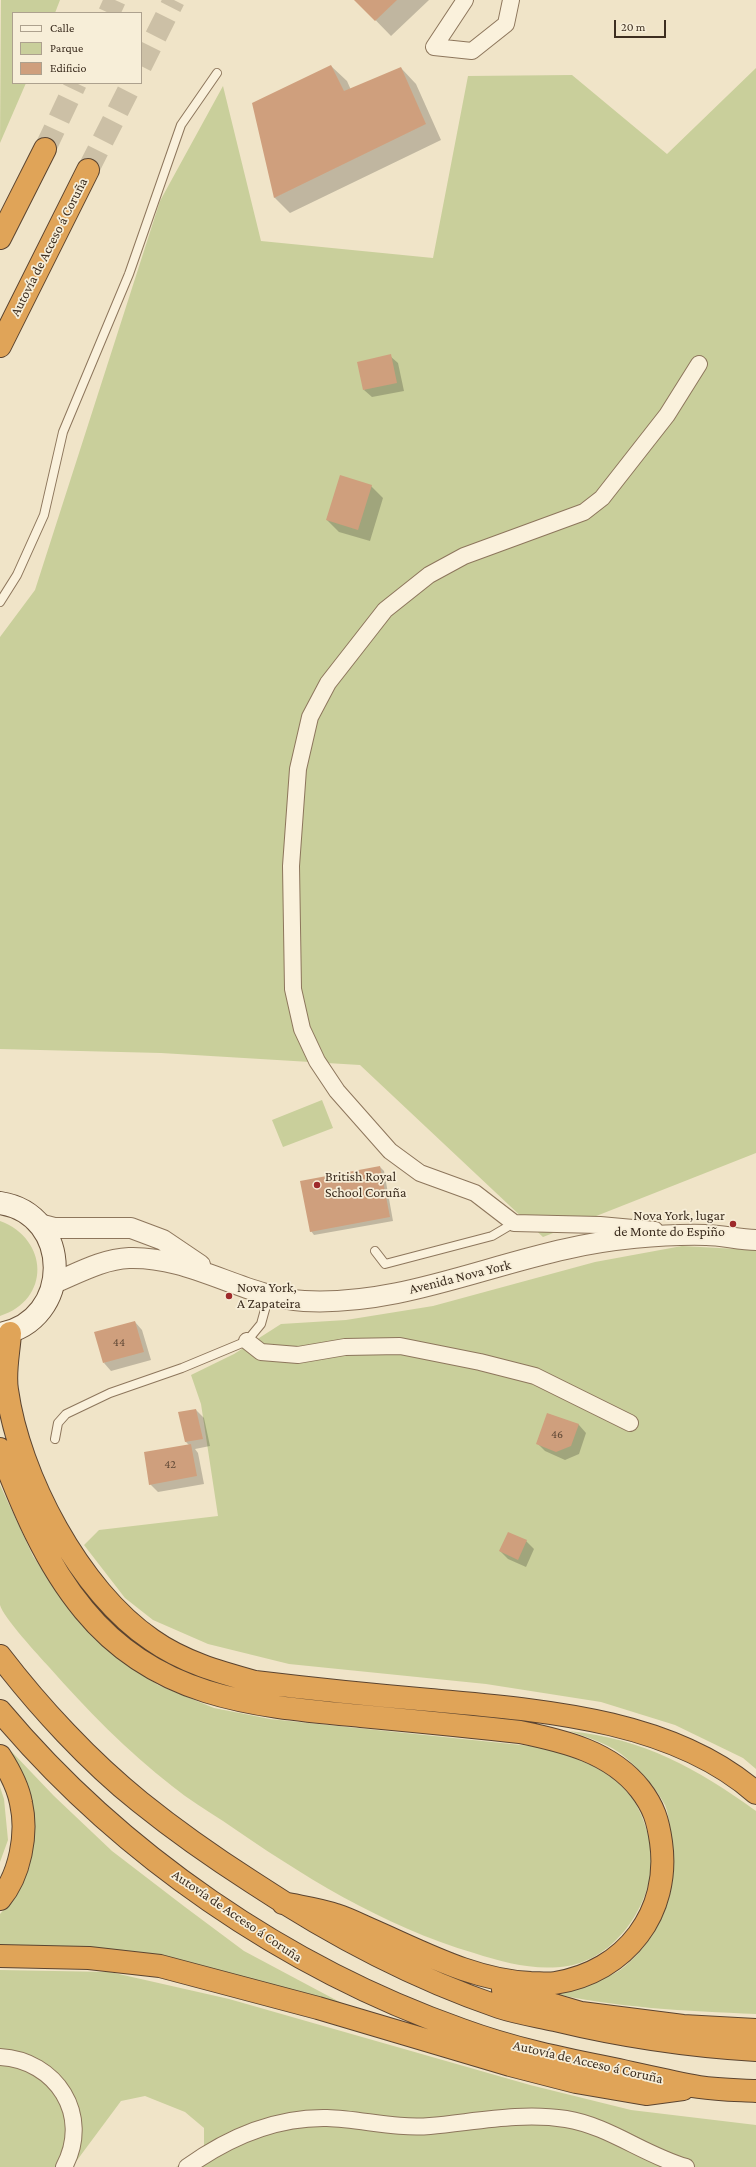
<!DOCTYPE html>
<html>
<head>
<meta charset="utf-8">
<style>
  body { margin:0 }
  #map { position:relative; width:756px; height:2167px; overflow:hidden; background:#f0e4c8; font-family:"Crimson Pro",serif }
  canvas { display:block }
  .legend { position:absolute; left:12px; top:12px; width:130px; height:72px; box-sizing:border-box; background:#f7eed8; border:1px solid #ada18e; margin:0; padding:5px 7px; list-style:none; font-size:12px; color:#3d2e20 }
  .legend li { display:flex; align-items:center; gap:8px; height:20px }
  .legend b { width:20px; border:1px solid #ada18e }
  .scale { position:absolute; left:614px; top:20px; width:52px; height:18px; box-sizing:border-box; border:2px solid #3d2e20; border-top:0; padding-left:5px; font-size:12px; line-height:14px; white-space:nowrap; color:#3d2e20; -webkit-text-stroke:3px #f7eed8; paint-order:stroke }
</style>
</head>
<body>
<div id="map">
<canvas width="756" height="2167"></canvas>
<ul class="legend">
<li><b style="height:5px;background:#faf1dc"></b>Calle</li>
<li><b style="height:11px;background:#c9cf9b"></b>Parque</li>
<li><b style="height:11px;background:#cf9f7d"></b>Edificio</li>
</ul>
<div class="scale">20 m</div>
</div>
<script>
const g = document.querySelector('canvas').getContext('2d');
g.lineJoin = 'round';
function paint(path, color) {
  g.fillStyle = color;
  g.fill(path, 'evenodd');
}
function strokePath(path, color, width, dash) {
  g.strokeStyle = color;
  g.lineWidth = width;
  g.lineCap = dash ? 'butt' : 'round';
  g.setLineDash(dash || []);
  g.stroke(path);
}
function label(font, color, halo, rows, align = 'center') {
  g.font = font + ' "Crimson Pro",serif';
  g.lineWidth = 3.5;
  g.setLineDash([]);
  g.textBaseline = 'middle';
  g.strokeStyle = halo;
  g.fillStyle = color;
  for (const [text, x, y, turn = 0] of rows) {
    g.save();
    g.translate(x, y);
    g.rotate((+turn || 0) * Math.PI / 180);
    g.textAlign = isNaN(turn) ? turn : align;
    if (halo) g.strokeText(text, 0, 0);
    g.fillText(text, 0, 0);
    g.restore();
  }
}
paint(new Path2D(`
  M1,0H60L55,13H13V83H26L0,143Z
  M756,68V1153L543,1237L360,1065L161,1053L0,1049V637L35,590L160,201L223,86L261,241L433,258L468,76L572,75L667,154Z
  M322,1100L333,1128L283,1147L272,1120Z
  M0,1221C49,1239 51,1300 0,1316Z
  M682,1246L756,1250V1769L743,1758L675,1725L601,1702L486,1684L289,1664L208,1644L153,1620L125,1598L84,1545L99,1530L218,1516L201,1404L191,1375L234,1354L281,1324L346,1320L433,1306L595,1262Z
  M0,1485L33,1556L66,1605L107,1649L158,1685L214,1708L270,1719L540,1747C574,1757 610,1768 632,1798C643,1813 653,1845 652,1863C649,1908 615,1958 568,1966C535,1971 505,1963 474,1953C382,1926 301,1875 223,1821C206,1810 188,1799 172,1786C128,1752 85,1708 49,1667C39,1656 3,1617 0,1605C0,1597 0,1584 0,1576C0,1546 0,1515 0,1485Z
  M569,1731C645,1739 696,1768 756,1811V2014C686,2011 615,2008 547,1992C569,1988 606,1982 624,1967C665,1933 682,1881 670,1829C669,1821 668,1812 665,1805C656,1788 641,1771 626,1758C610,1744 590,1738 569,1731Z
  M11,1751L54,1796L112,1851L185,1907L244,1951L349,2007C270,1986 191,1959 110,1949C74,1945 36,1946 0,1948V1914L16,1896L29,1869L35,1830L29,1792Z
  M0,1787L4,1799L8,1840L0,1862Z
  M0,1970L110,1972L229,1999L530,2085L631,2110L756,2125V2167H176L204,2150V2128L185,2112L145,2096L121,2101L72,2167H0Z`), '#c9cf9b');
paint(new Path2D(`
  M356,0H429L391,36Z
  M331,66L347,81L351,90L401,68L416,84L441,140L290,213L275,198L253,104Z
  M390,356L398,363L404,391L372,397L364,390Z
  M371,486L383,498L370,541L339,532L327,520Z
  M380,1167L384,1171L393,1221L314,1235L311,1231Z
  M135,1322L142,1330L151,1360L111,1371L104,1363Z
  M196,1410L204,1418L210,1446L195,1449L198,1453L204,1484L158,1492L150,1484L189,1445L186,1442L179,1413Z
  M548,1414L579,1425L586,1433L579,1454L565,1460L545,1451L537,1443Z
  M526,1541L534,1549L526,1567L508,1559L500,1551Z`), '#0003');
paint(new Path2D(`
  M354,0H397L375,21Z
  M331,65L344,91L401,67L426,124L274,198L252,103Z
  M391,354L397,383L363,390L357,362Z
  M340,475L372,485L358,530L326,520Z
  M380,1166L390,1217L310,1232L300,1181Z
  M135,1321L144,1352L103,1363L94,1332Z
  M196,1409L203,1439L185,1442L178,1412Z
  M547,1413L579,1424L571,1446L556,1452L536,1444Z
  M191,1444L197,1476L149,1485L144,1452Z
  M508,1532L527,1540L518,1560L499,1551Z`), '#cf9f7d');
strokePath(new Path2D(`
  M109,13L115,0
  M141,66L174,0
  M45,149L76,83
  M88,170L132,83`), '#ccc0a6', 22, [22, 11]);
const service = new Path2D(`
  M0,602L17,575L44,515L63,432L129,274L181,125L217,73
  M375,1251L385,1264L492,1236L514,1223
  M55,1439L58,1423L66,1414L110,1393L182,1368L247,1341L261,1324L269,1295`);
const minor = new Path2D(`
  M465,0L434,47L472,51L506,24L511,0
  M655,1230L600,1225L514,1223L475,1193L420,1173L390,1151L337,1091L317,1061L302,1029L293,989L291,866L298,769L310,717L328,683L385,610L429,575L464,556L584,512L602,498L667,415L699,364
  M247,1341L261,1352L298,1355L345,1347L400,1346L480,1362L535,1376L630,1423
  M0,2057C56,2060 92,2115 64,2167
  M187,2167C229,2137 276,2117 327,2118C361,2119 396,2129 430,2126C475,2122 520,2112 566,2119C609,2126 644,2155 686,2167`);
const tertiary = new Path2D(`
  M39,1224L54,1228H131L163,1240L200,1265
  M54,1283C78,1273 103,1259 129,1258C191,1256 244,1297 304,1301C394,1306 479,1268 566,1249C608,1239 662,1234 706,1235C722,1235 739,1240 756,1240`);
const secondary = new Path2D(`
  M0,1203C73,1214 73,1321 0,1334`);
const motorway = new Path2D(`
  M0,238L45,149
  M0,346L88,170
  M10,1333C9,1351 4,1372 7,1390C19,1476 79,1590 152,1640C183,1662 219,1672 255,1682C313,1689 371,1695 430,1700C537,1710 671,1718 756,1793
  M0,1449C22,1506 45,1563 84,1610C157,1699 256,1706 361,1716C414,1721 467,1726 520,1732C564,1741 611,1752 640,1789C654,1807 658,1821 661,1842C671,1912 626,1972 555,1983C548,1984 539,1983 531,1983C476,1981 424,1953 374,1931C362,1926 349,1919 336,1915C319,1909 301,1907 283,1903
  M0,1656C39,1707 90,1762 140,1802C176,1831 213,1857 252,1882C329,1933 411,1977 499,2007C517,2013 537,2016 555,2020C621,2036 688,2046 756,2050
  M0,1711C120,1854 286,1968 462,2030C511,2048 562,2059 614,2069C642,2075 671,2082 699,2087C718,2090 737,2090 756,2091
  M0,1756C9,1770 18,1786 21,1803C28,1834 20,1875 0,1899
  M0,1956L89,1958L160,1966L318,2008L510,2065L576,2082L646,2094L683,2089
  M503,1990L581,2013L683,2026L756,2030`);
strokePath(service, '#8d765c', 10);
strokePath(minor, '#8d765c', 18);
strokePath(tertiary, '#8d765c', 22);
strokePath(secondary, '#6f573f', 24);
strokePath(motorway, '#5b4430', 24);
strokePath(service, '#faf1dc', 8);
strokePath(minor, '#faf1dc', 16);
strokePath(tertiary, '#faf1dc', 20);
strokePath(secondary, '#faf1dc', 22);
strokePath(motorway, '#e0a458', 22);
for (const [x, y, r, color] of [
  [317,1185,4,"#9e2a2b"],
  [733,1224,4,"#9e2a2b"],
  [229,1296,4,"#9e2a2b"]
]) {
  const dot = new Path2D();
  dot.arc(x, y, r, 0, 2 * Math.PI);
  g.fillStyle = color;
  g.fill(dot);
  strokePath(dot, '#f7eed8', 1.5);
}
label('12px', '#624a37', null, [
  ["44",119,1342],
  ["46",557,1434],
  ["42",170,1464]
]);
label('14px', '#3d2e20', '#f7eed8', [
  ["Autovía de Acceso á Coruña",49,247,-63],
  ["Avenida Nova York",460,1277,-14],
  ["Autovía de Acceso á Coruña",237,1916,34],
  ["Autovía de Acceso á Coruña",588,2062,13]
]);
label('14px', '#3d2e20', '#f7eed8', [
  ["British Royal",325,1177],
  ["School Coruña",325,1193],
  ["Nova York, lugar",725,1216,"right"],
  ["de Monte do Espiño",725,1232,"right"],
  ["Nova York,",237,1288],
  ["A Zapateira",237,1304]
], 'left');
</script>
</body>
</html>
